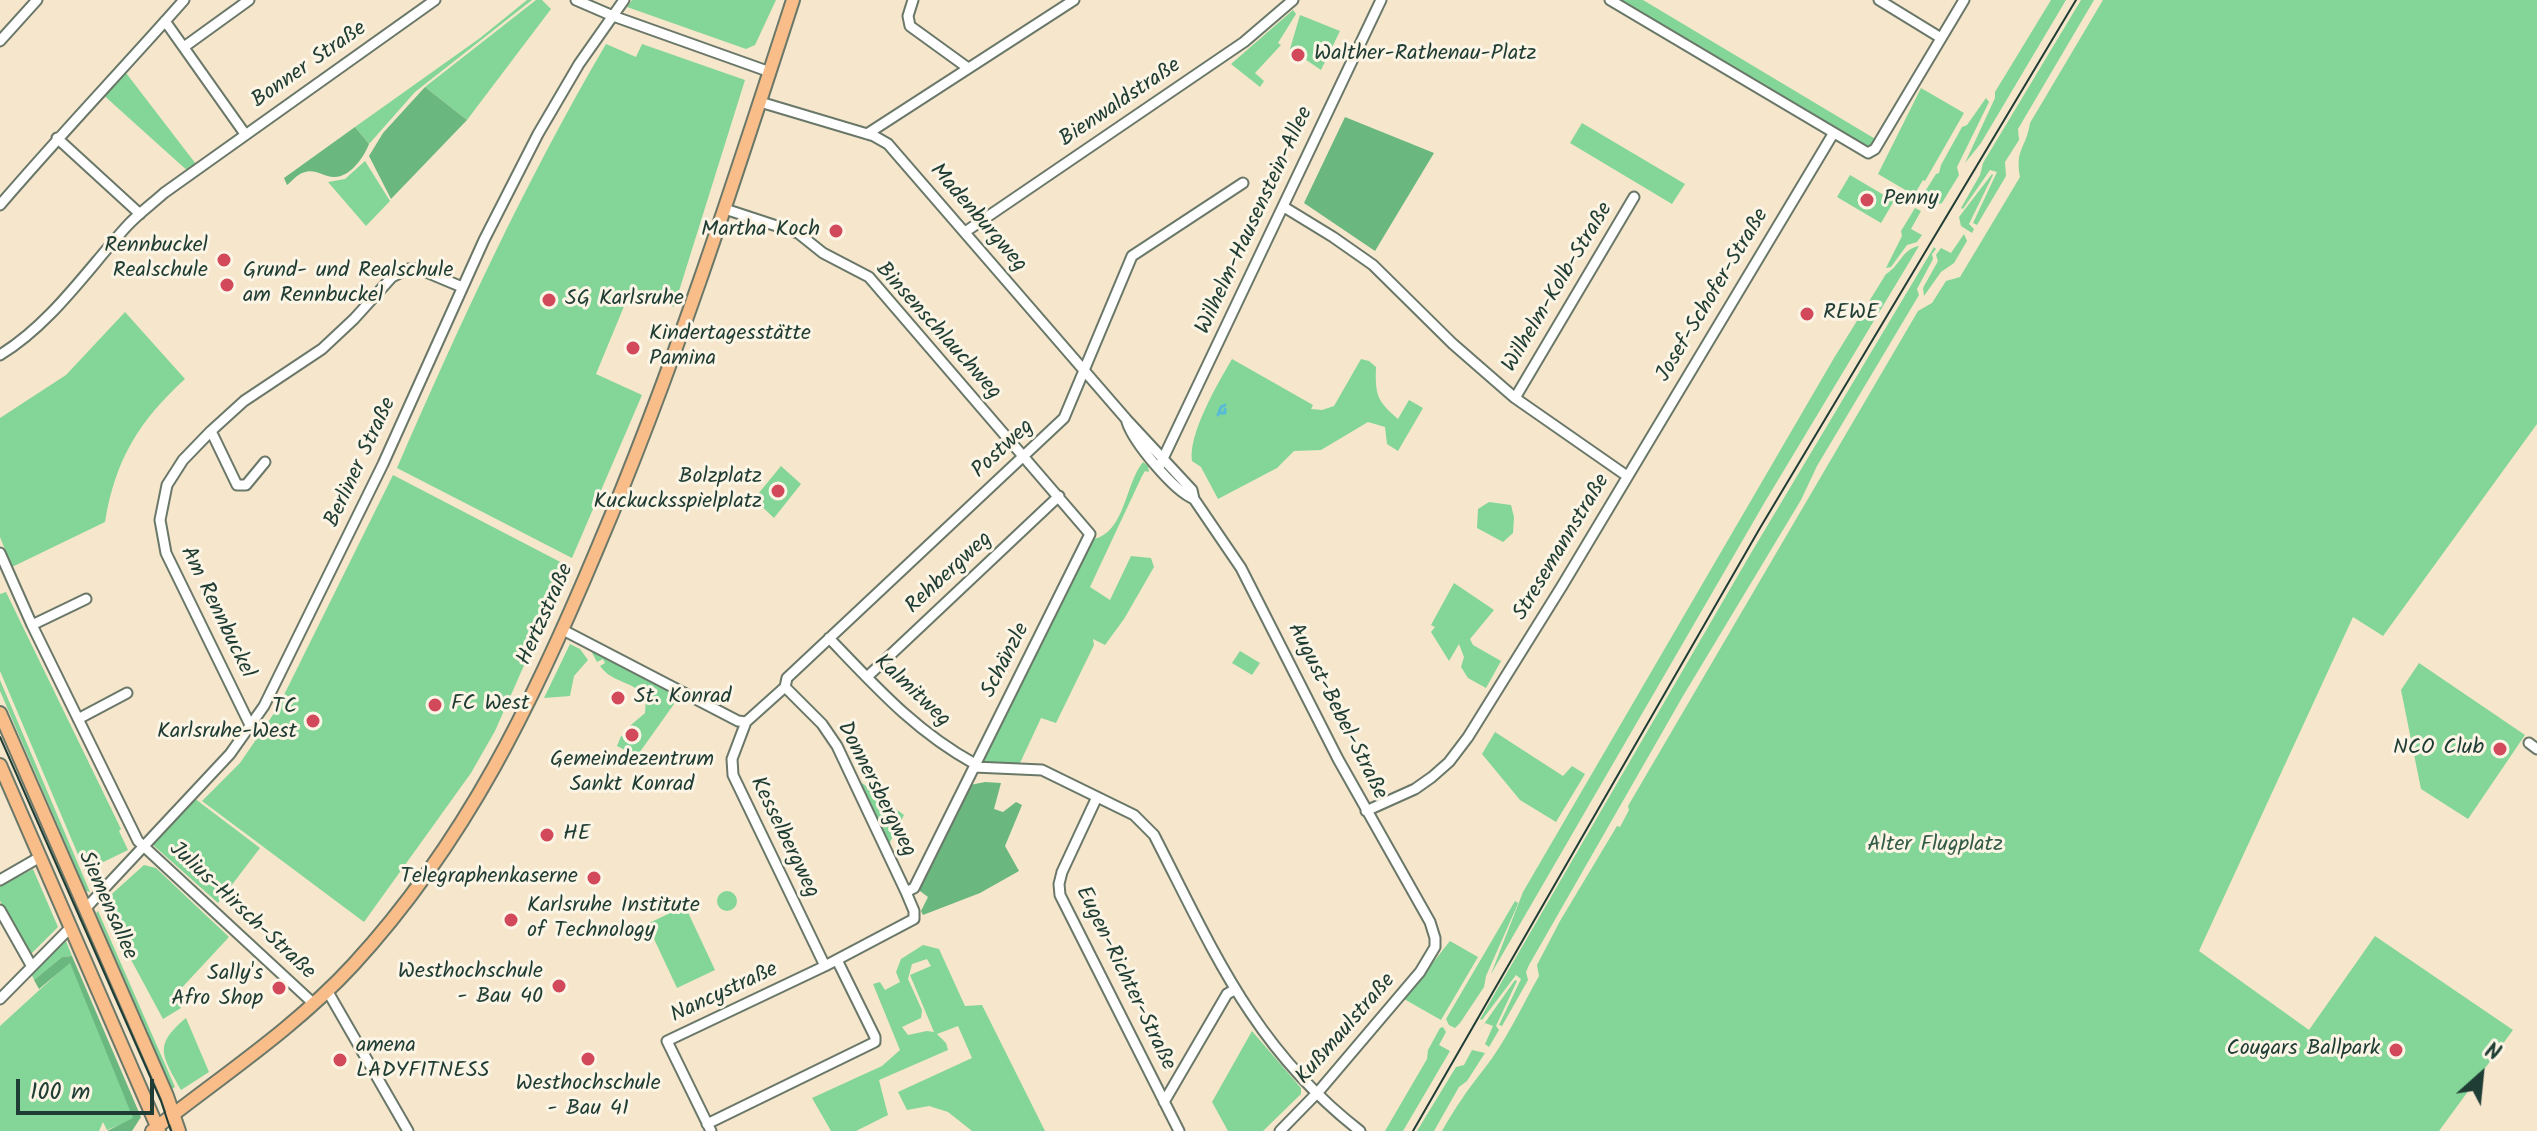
<!DOCTYPE html>
<html>
<head>
<meta charset="utf-8">
<style>
  body { margin:0 }
  #map { position:relative; width:2537px; height:1131px; overflow:hidden; background:#f6e6cc; font-family:Kalam,sans-serif }
  canvas { display:block }
  .north { position:absolute; left:2441px; top:1035px; width:80px; height:80px; -webkit-text-stroke:6px #fcf5e5; paint-order:stroke; rotate:27deg; font-size:22px; font-weight:700; line-height:32px; text-align:center; color:#1f3d34 }
  .north::after { content:''; display:block; margin:auto; width:28px; height:36px; background:#1f3d34; clip-path:polygon(50% 0,100% 100%,50% 72%,0 100%) }
  .scale { position:absolute; left:16px; top:1079px; width:138px; height:36px; box-sizing:border-box; border:4px solid #1f3d34; border-top:0; padding-left:10px; font-size:24px; line-height:28px; white-space:nowrap; color:#1f3d34; -webkit-text-stroke:6px #fcf5e5; paint-order:stroke }
</style>
</head>
<body>
<div id="map">
<canvas width="2537" height="1131"></canvas>
<div class="north">N</div>
<div class="scale">100 m</div>
</div>
<script>
const g = document.querySelector('canvas').getContext('2d');
g.lineJoin = 'round';
function paint(path, color) {
  g.fillStyle = color;
  g.fill(path, 'evenodd');
}
function strokePath(path, color, width, dash) {
  g.strokeStyle = color;
  g.lineWidth = width;
  g.lineCap = dash ? 'butt' : 'round';
  g.setLineDash(dash || []);
  g.stroke(path);
}
function label(font, color, halo, rows, align = 'center') {
  g.font = font + ' Kalam,sans-serif';
  g.lineWidth = 6;
  g.setLineDash([]);
  g.textBaseline = 'middle';
  g.strokeStyle = halo;
  g.fillStyle = color;
  for (const [text, x, y, turn = 0] of rows) {
    g.save();
    g.translate(x, y);
    g.rotate((+turn || 0) * Math.PI / 180);
    g.textAlign = isNaN(turn) ? turn : align;
    if (halo) g.strokeText(text, 0, 0);
    g.fillText(text, 0, 0);
    g.restore();
  }
}
paint(new Path2D(`
  M527,0H532L415,92L369,144L355,127L480,38Z
  M536,0H542L551,9L467,120L425,87Z
  M632,0H776L755,45L746,49L627,7Z
  M1618,0H1643L1877,140L1871,146H1862Z
  M2051,0H2066L1981,143L1965,163L1995,98V92Z
  M2081,0H2094L2018,129L2019,140L2005,162L2006,176L1977,225L1973,223L1997,172L1990,170L1963,209L1961,208L1980,175L1983,163Z
  M2103,0H2537V424L2383,636L2353,617L2199,951L2309,1030L2375,936L2513,1030L2439,1131H1442C1455,1108 1468,1089 1484,1069C1505,1043 1522,1006 1539,976L1537,965L1560,921L1617,826L1620,827L1629,810L1628,806L1918,311L1932,303L1946,281L1960,277L2020,177C2015,148 2026,149 2030,123Z
  M1293,10L1296,14L1278,43L1281,45L1255,73L1264,81L1260,87L1231,64Z
  M1300,15L1340,31L1321,70L1290,49Z
  M606,44L636,57L642,44L745,80L674,307L632,287L596,374L642,395L572,558L397,468C460,323 526,180 606,44Z
  M123,69L199,168L190,173L100,92Z
  M1921,88L1964,113L1925,181L1923,180L1914,195L1878,174Z
  M1986,98L1989,102L1957,167L1959,175L1942,203L1929,207L1921,202V198L1936,174L1939,173L1941,165L1962,127L1967,125Z
  M1582,123L1685,184L1672,204L1570,143Z
  M365,161L390,201L366,226L328,182L345,179Z
  M1992,174L1993,175L1969,224L1974,229L1972,233L1961,226L1959,217Z
  M1850,175L1894,201L1881,223L1837,197Z
  M1915,208L1921,211L1911,229L1922,235L1917,242L1907,245L1891,267L1886,268L1902,236L1901,231Z
  M1964,234L1967,241L1954,263L1941,272L1924,296L1923,288L1938,261L1936,255L1941,248L1951,253Z
  M1919,246L1766,500L1491,974L1523,892L1834,358L1886,274C1900,266 1902,249 1919,246Z
  M1934,247L1936,249L1932,254L1933,259L1917,289L1919,295L1817,466L1801,500L1683,696L1529,965L1526,972L1528,980L1502,1026L1499,1025L1521,979L1516,975L1482,1020L1480,1019L1751,553Z
  M125,312L185,379C139,421 115,460 105,522L12,567L0,537V418L66,375Z
  M1232,359L1313,405L1311,409L1322,410L1334,406L1361,359L1369,361L1376,367C1375,395 1377,401 1398,419L1409,400L1423,408L1398,451L1387,444L1385,427L1368,422L1321,450L1294,451L1277,468L1218,499L1201,467L1192,461C1188,434 1218,383 1232,359Z
  M1143,462L1148,466L1149,472L1145,471L1142,476L1090,587L1110,600L1131,556L1151,558L1154,567L1124,619L1105,645L1093,639L1094,645L1056,723L1041,718L1020,763L1001,765L985,763L983,760L1094,539C1125,532 1125,484 1143,462Z
  M781,466L801,484L774,518L754,499Z
  M393,475L568,566L495,731L471,773L364,922L202,801L240,763L277,709Z
  M1489,502L1511,505L1514,517L1513,533L1503,542L1477,528L1478,509Z
  M1454,583L1494,610L1470,639L1473,645L1501,661L1486,688L1468,678L1461,667L1464,657L1459,644L1449,661L1431,632L1435,627L1431,625Z
  M6,592L121,829L119,831L128,850L85,871L0,671V594Z
  M570,644L580,649L588,660L574,676L570,696L544,698Z
  M591,651L679,697L637,756L617,746L621,736L625,738L631,725L645,713L646,699C633,679 614,685 600,666L605,663L603,659L597,662Z
  M1240,651L1260,663L1252,675L1232,663Z
  M2419,663L2525,735L2468,819L2421,789L2401,690Z
  M0,680L90,892L86,891L0,691Z
  M1495,732L1563,776L1572,766L1585,774L1556,822L1520,800L1482,754Z
  M862,783L904,815L888,846L859,785Z
  M194,798L260,848L218,903L152,844Z
  M144,865L156,868L229,937L176,994L181,1008L163,1019L102,906L104,901Z
  M33,869L58,927L31,954L0,901V886Z
  M717 901a10 10 0 1 1 20 0a10 10 0 1 1-20 0Z
  M1515,901L1518,903L1517,906L1486,976L1484,987L1460,1023L1455,1028L1449,1025L1446,1019Z
  M685,906L715,970L677,988L647,924Z
  M98,911L175,1087L172,1089L96,913Z
  M66,941L72,956L62,957L34,980L31,973Z
  M1450,941L1478,957L1441,1020L1404,999Z
  M923,945L939,949L965,1006L982,1005L1045,1131H972L948,1112L929,1106L907,1110L898,1092L972,1058L958,1026L937,1034L946,1043L948,1050L879,1080L888,1115L856,1131H831L812,1098L882,1066L900,1050L873,984L880,982L885,990L900,982L896,972L901,959ZM927,959L931,966L910,975L934,1032L927,1031L908,1035L902,1027L921,1018L922,1010L908,979L912,964Z
  M70,962L134,1119L107,1130L103,1122L99,1131H0V1026Z
  M1515,980L1517,981L1496,1026L1499,1030L1489,1047L1485,1044L1493,1026L1485,1023L1477,1034Z
  M186,1018L209,1072L181,1090C163,1056 152,1046 186,1018Z
  M1443,1027L1446,1032L1439,1045L1450,1051L1403,1131H1385L1427,1059L1428,1050L1440,1028Z
  M1252,1031L1301,1088V1094L1263,1131H1228L1212,1102Z
  M1472,1050L1485,1053L1467,1081L1459,1087L1434,1131H1417L1456,1067L1464,1065Z`), '#83d698');
paint(new Path2D(`
  M425,87L467,120L391,199L369,156L383,133Z
  M1345,117L1434,153L1375,251L1304,203Z
  M355,127L369,144C364,157 350,178 333,177C321,176 315,168 302,173C297,175 292,181 287,185L284,178Z
  M985,782L1001,783L994,809L1003,812L1016,802L1022,805L1005,846L1019,871L980,893L923,915L921,911L928,897L916,888L970,785Z
  M72,956L141,1117L132,1131H107L133,1118L70,963L39,989L34,980L62,957Z`), '#6ab780');
strokePath(new Path2D(`
  M1221,413H1225V409
  M1218,415L1221,407L1225,405`), '#58bbd6', 3);
const minor = new Path2D(`
  M576,0L613,16L770,72
  M913,0L908,16L910,26L968,68
  M1610,0L1868,153L1875,149L1964,0
  M1879,0L1941,38
  M165,21L245,134
  M0,41L37,0
  M184,47L249,0
  M760,102L874,136L888,144L1127,420L1192,490L1194,499L1241,568L1338,759L1430,922L1435,938V947L1420,972L1319,1091L1280,1131
  M867,134L1074,0
  M57,138L140,214
  M0,205C60,135 123,69 184,0
  M1284,207L1333,237L1373,265L1453,344L1515,398L1627,476
  M725,209L798,233L823,253L869,277L1090,534L914,888L906,892
  M965,232L1244,42L1293,0
  M0,355C51,324 87,270 127,226C138,214 152,204 164,193L435,0
  M1515,398L1634,197
  M1127,422C1134,443 1174,491 1194,499
  M211,431L237,485H246L265,462
  M1159,467L1381,0
  M0,553L32,625L138,841L314,1004
  M32,625L86,599
  M563,630L738,721L746,722
  M829,638C876,687 915,731 975,764
  M867,677L1059,496
  M78,719L127,693
  M746,722L785,687L787,678L1064,418L1132,256L1243,183
  M746,722L732,759L733,775L825,966
  M251,727L166,553L160,520L167,485L183,460L211,431L244,401L322,349L354,319L392,277L408,269H419L462,287
  M2529,743L2537,749
  M974,767L1042,770L1134,815L1154,835C1213,950 1254,1049 1360,1131
  M1097,797L1062,872L1059,884L1060,895L1179,1131
  M1366,811L1415,789L1432,777L1449,762L1468,737L1562,586L1833,134
  M0,880L40,857
  M86,908L230,754L264,706L383,464L484,240L538,134L579,64L624,0
  M0,910L31,965
  M328,992L408,1131
  M0,999L71,927
  M1164,1102L1227,994L1234,990
  M707,1124L875,1042V1037L837,960
  M711,1131L667,1041L825,966L914,919V911L906,892L837,746L822,724L785,687`);
const major = new Path2D(`
  M0,713L167,1096L179,1131
  M0,765L159,1131
  M152,1131C220,1077 294,1029 353,965C467,841 534,700 598,547C674,368 733,185 793,0`);
strokePath(minor, '#6a7869', 13);
strokePath(major, '#6a7869', 16);
strokePath(minor, '#fff', 9);
strokePath(major, '#f8bd89', 12);
strokePath(new Path2D(`
  M0,737L161,1101L171,1131
  M1413,1131L1760,528L2076,0`), '#1f3d34', 2);
for (const [x, y, r, color] of [
  [1298,55,8,"#d1495b"],
  [1867,200,8,"#d1495b"],
  [836,231,8,"#d1495b"],
  [224,260,8,"#d1495b"],
  [227,285,8,"#d1495b"],
  [549,300,8,"#d1495b"],
  [1807,314,8,"#d1495b"],
  [633,348,8,"#d1495b"],
  [778,491,8,"#d1495b"],
  [618,698,8,"#d1495b"],
  [435,705,8,"#d1495b"],
  [313,721,8,"#d1495b"],
  [632,735,8,"#d1495b"],
  [2500,749,8,"#d1495b"],
  [547,835,8,"#d1495b"],
  [594,878,8,"#d1495b"],
  [511,920,8,"#d1495b"],
  [559,986,8,"#d1495b"],
  [279,988,8,"#d1495b"],
  [2396,1050,8,"#d1495b"],
  [588,1059,8,"#d1495b"],
  [340,1060,8,"#d1495b"]
]) {
  const dot = new Path2D();
  dot.arc(x, y, r, 0, 2 * Math.PI);
  g.fillStyle = color;
  g.fill(dot);
  strokePath(dot, '#fcf5e5', 3);
}
label('22px', '#1f3d34', '#fcf5e5', [
  ["Walther-Rathenau-Platz",1314,55],
  ["Penny",1883,200],
  ["Martha Koch",820,231,"right"],
  ["Rennbuckel",208,247,"right"],
  ["Realschule",208,272,"right"],
  ["Grund- und Realschule",243,272],
  ["am Rennbuckel",243,297],
  ["SG Karlsruhe",565,300],
  ["REWE",1823,314],
  ["Kindertagesstätte",649,335],
  ["Pamina",649,360],
  ["Bolzplatz",762,478,"right"],
  ["Kuckucksspielplatz",762,503,"right"],
  ["St. Konrad",634,698],
  ["FC West",451,705],
  ["TC",297,708,"right"],
  ["Karlsruhe-West",297,733,"right"],
  ["NCO Club",2484,749,"right"],
  ["Gemeindezentrum",632,761,"center"],
  ["Sankt Konrad",632,786,"center"],
  ["HE",563,835],
  ["Telegraphenkaserne",578,878,"right"],
  ["Karlsruhe Institute",527,907],
  ["of Technology",527,932],
  ["Westhochschule",543,973,"right"],
  ["- Bau 40",543,998,"right"],
  ["Sally's",263,975,"right"],
  ["Afro Shop",263,1000,"right"],
  ["amena",356,1047],
  ["LADYFITNESS",356,1072],
  ["Cougars Ballpark",2380,1050,"right"],
  ["Westhochschule",588,1085,"center"],
  ["- Bau 41",588,1110,"center"]
], 'left');
label('22px', '#1f3d34', '#fcf5e5', [
  ["Bonner Straße",310,66,-35],
  ["Bienwaldstraße",1121,104,-34],
  ["Madenburgweg",977,219,49],
  ["Wilhelm-Hausenstein-Allee",1256,221,-65],
  ["Wilhelm-Kolb-Straße",1559,288,-59],
  ["Josef-Schofer-Straße",1714,296,-59],
  ["Binsenschlauchweg",937,332,48],
  ["Postweg",1004,450,-43],
  ["Berliner Straße",362,463,-65],
  ["Stresemannstraße",1563,548,-59],
  ["Rehbergweg",950,574,-43],
  ["Am Rennbuckel",216,613,64],
  ["Hertzstraße",547,615,-66],
  ["Schänzle",1007,661,-63],
  ["Kalmitweg",911,692,43],
  ["August-Bebel-Straße",1336,712,63],
  ["Donnersbergweg",875,790,63],
  ["Kesselbergweg",783,838,64],
  ["Siemensallee",106,906,66],
  ["Julius-Hirsch-Straße",241,912,43],
  ["Eugen-Richter-Straße",1124,979,64],
  ["Nancystraße",725,994,-25],
  ["Kußmaulstraße",1347,1030,-49]
]);
label('22px', '#335c48', '#fcf5e5', [
  ["Alter Flugplatz",1935,846]
]);
</script>
</body>
</html>
